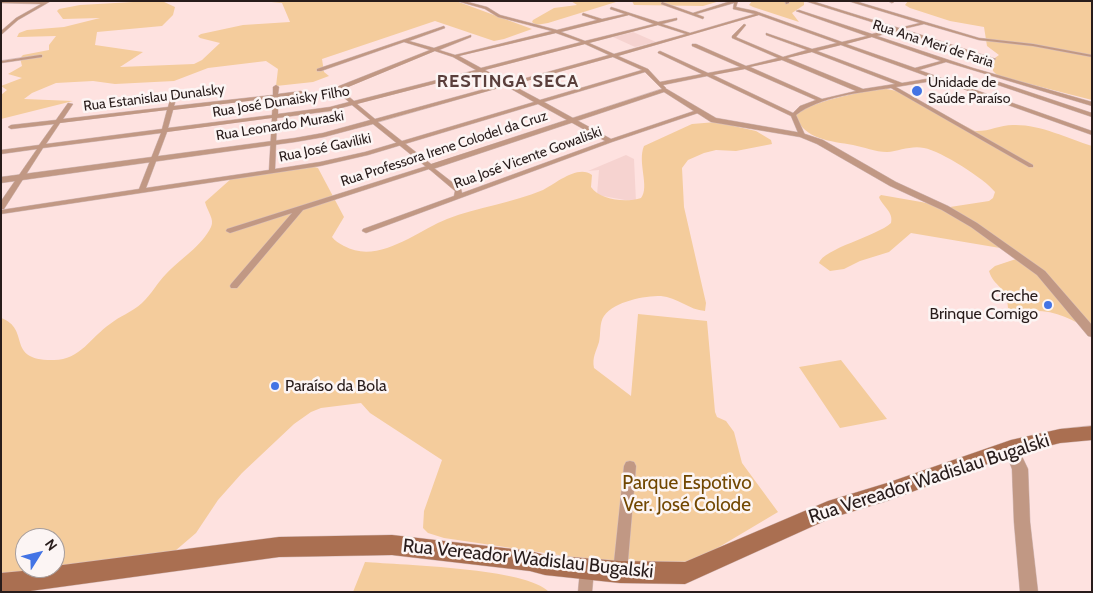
<!DOCTYPE html>
<html>
<head>
<meta charset="utf-8">
<style>
  body { margin:0 }
  #map { position:relative; width:1093px; height:593px; overflow:hidden; background:#fee2e0; font-family:Cabin,sans-serif }
  canvas { display:block }
  .frame { position:absolute; inset:0; border:2px solid #281c1b; pointer-events:none }
  .north { position:absolute; left:15px; top:528px; width:50px; height:50px; box-sizing:border-box; background:#fcf5f4; border:1px solid #a79e9d; border-radius:50%; rotate:54deg; font-size:14px; font-weight:700; line-height:20px; text-align:center; color:#281c1b }
  .north::after { content:''; display:block; margin:auto; width:18px; height:22px; background:#4374e5; clip-path:polygon(50% 0,100% 100%,50% 72%,0 100%) }
</style>
</head>
<body>
<div id="map">
<canvas width="1093" height="593"></canvas>
<div class="frame"></div>
<div class="north">N</div>
</div>
<script>
const g = document.querySelector('canvas').getContext('2d');
g.lineJoin = 'round';
function paint(path, color) {
  g.fillStyle = color;
  g.fill(path, 'evenodd');
}
function strokePath(path, color, width, dash) {
  g.strokeStyle = color;
  g.lineWidth = width;
  g.lineCap = dash ? 'butt' : 'round';
  g.setLineDash(dash || []);
  g.stroke(path);
}
function label(font, color, halo, rows, align = 'center') {
  g.font = font + ' Cabin,sans-serif';
  g.lineWidth = 5;
  g.setLineDash([]);
  g.textBaseline = 'middle';
  g.strokeStyle = halo;
  g.fillStyle = color;
  for (const [text, x, y, turn = 0] of rows) {
    g.save();
    g.translate(x, y);
    g.rotate((+turn || 0) * Math.PI / 180);
    g.textAlign = isNaN(turn) ? turn : align;
    if (halo) g.strokeText(text, 0, 0);
    g.fillText(text, 0, 0);
    g.restore();
  }
}
paint(new Path2D(`
  M633,32L656,42L635,47L613,37Z
  M626,155L634,159L636,202L597,195L599,170L588,171Z`), '#f6d3d0');
paint(new Path2D(`
  M151,1H162L175,7L173,15L162,26L97,32L95,45L143,52L120,67L194,64L202,60L220,43L200,38L198,36L201,34L243,25L290,22L282,3L261,1H456L532,29L504,39L494,41L435,21L322,59L324,72L329,76L313,82L276,86L278,69L266,61L208,68L174,81L115,84L93,81L56,83L32,93L24,99L73,101L1,119V95L7,90L1,86L22,78L8,74L22,66L20,58L23,55L49,50V45L56,36L19,37H17L19,33L27,30L64,27L100,18L63,19L57,11L59,9L80,5Z
  M571,1H629L616,2L548,23L536,25L532,22L533,20L554,8L577,5Z
  M632,1H720L703,6L634,5Z
  M752,1H804V5L792,13L799,22L753,7L749,5Z
  M908,1H1092V100L998,76L993,71L992,60L999,55L987,46L984,27L950,21L910,8L905,5Z
  M881,88L897,91L975,131C988,132 999,125 1013,125C1039,124 1067,138 1092,146V332C1069,316 1045,306 1017,313L1008,308C1007,285 994,288 989,271L995,266L1016,259L1000,248L911,233L889,252L860,261L844,269L830,271L819,263C823,249 877,236 891,223C894,212 882,206 879,197L881,195L950,207L989,201L993,198L995,192C985,179 941,151 924,148C912,145 899,151 887,152C875,152 864,147 853,145C831,141 805,140 795,116C807,102 862,92 881,88Z
  M716,122L756,131L771,140L772,144L736,151L716,150L704,153L688,160L682,168L684,207L706,303L705,311C689,310 677,297 661,296C644,296 615,301 604,316C599,323 601,334 599,342C596,352 592,357 594,368L631,396L638,314L707,321L715,412L717,417L726,421L734,432L742,463L778,512L699,559L678,566L606,562L444,538L428,533L423,528L424,511L442,460L370,413L361,403L321,408L311,412L294,424L242,473L218,500L196,533L175,551L145,560L1,574V318C32,329 4,361 54,360C80,360 91,337 110,324C120,316 132,312 142,303C151,295 157,283 166,274C180,259 202,246 211,227C215,219 207,211 205,202L232,178L311,166L318,168L344,217L332,237C335,241 339,243 344,246C378,265 417,231 447,219C478,207 512,203 543,190C555,184 578,164 592,175L591,187C600,200 626,203 641,198C650,187 637,162 644,146L692,124ZM25,538H55V568H25Z
  M841,360L887,419L840,428L799,367Z
  M365,562C402,565 527,568 549,592H353Z`), '#f4cc9c');
const minor = new Path2D(`
  M1,1L45,2L51,1L18,20L1,35V31L16,18L41,4L1,3Z
  M457,1H464L487,7L500,15L557,30L597,20L582,15L583,13L602,19L625,14L610,9L611,7L658,22L677,18V20L662,24L690,33L755,14L733,9L734,3L696,14L704,17L703,19L661,4L662,2L693,13L731,1H738L736,7L755,11L842,42L867,36L796,11L799,10L872,34L894,29L805,1H812L899,28L920,23L848,1H855L979,38L1033,44L1092,55V57L1033,46L979,40L924,24L903,29L996,59L992,60L898,31L877,36L973,68L1092,102V106L946,62L919,70L1092,131V135L938,80L896,87L1033,165V167H1029L891,88C862,92 819,97 796,115L805,135L802,137L799,135L791,116L707,76L663,85L666,88L663,90L645,72L544,102L611,139L697,110H701V112L612,142L366,233L362,231L363,229L454,196L455,191L429,169L303,210L237,288H231L230,286L231,284L292,213L230,233L226,231L227,229L430,165L461,189L462,193L605,141L538,104L368,155L320,166L1,214V210L139,189L161,133L43,148L4,209H1V201L37,149L1,154V150L39,145L54,124L11,129L8,127L11,125L56,120L68,103L73,104L63,119L168,107L172,93L175,91L178,93L174,106L273,95V87L276,85L279,87L278,94L301,91L304,93L301,95L278,97V114L330,107L349,102L335,90L339,86L430,50L404,42L321,71H317V69L444,26L445,28L409,41L434,48L471,35V37L439,50L455,55L552,31L498,17L485,9ZM629,15L654,24L585,41L561,32ZM759,15L837,43L812,49L766,33V35L807,50L783,57L738,38L736,37L746,25L744,24L732,36V38L778,58L746,66L696,44H692V46L740,67L708,73L660,51L658,52V53L702,74L660,82L648,69L618,56ZM658,25L686,34L614,54L589,43ZM556,33L581,42L481,68L459,56ZM872,37L941,61L915,68L846,44ZM585,44L609,55L508,83L485,70ZM841,45L932,78L902,83L817,51ZM435,51L453,57L476,70L354,101L341,90ZM812,52L895,84L863,89L787,58ZM613,57L642,70L540,100L512,85ZM782,60L856,91L822,99L750,67ZM745,69L816,100L800,106L793,113L713,75ZM480,72L503,84L375,119L357,104ZM506,86L534,102L365,152L320,162L275,169L277,118L330,111L352,105L374,123ZM273,98L272,115L168,128L173,110ZM167,110L162,129L46,144L60,123ZM272,118L269,170L146,188L167,132Z
  M785,1H789V3L786,4Z
  M888,1H893L894,2L892,3Z
  M40,55H42V57L1,63V61Z
  M995,82H999L1092,113V117L995,84Z
  M630,461L634,462L636,466L627,572L625,577L620,579L615,577L613,572L624,466L626,462Z
  M587,563L592,565L594,570L592,592H578L580,570L582,565Z`);
const tertiary = new Path2D(`
  M665,88L716,118L802,133L823,140L896,182L948,206L977,223L1045,271L1092,325V337L1088,336L1037,275L971,227L942,210L890,186L817,144L800,137L711,122L664,92L430,170L373,124L324,137L295,142L1,183V177L295,138L323,133L374,119L431,164Z
  M1011,442L1016,444L1028,469L1030,522L1038,592H1020L1014,522L1012,469L1004,448L1006,444Z`);
const secondary = new Path2D(`
  M1092,426V440L1060,443L1012,455L887,501L831,518L685,584L620,583L545,575L530,571L392,555L279,557L23,592H1V573L55,568V566L279,537L392,535L530,551L545,555L620,561L685,562L828,501L887,483L1011,440L1060,429Z`);
strokePath(minor, '#d7bebd', 1);
strokePath(tertiary, '#d7bebd', 1);
strokePath(secondary, '#d7bebd', 1);
paint(minor, '#c19884');
paint(tertiary, '#c19884');
paint(secondary, '#aa6f51');
for (const [x, y, r, color] of [
  [917,91,6,"#4374e5"],
  [1048,305,5,"#4374e5"],
  [275,386,5,"#4374e5"]
]) {
  const dot = new Path2D();
  dot.arc(x, y, r, 0, 2 * Math.PI);
  g.fillStyle = color;
  g.fill(dot);
  strokePath(dot, '#fcf5f4', 2);
}
label('14px', '#281c1b', '#fcf5f4', [
  ["Rua Ana Meri de Faria",933,44,18],
  ["Rua Estanislau Dunalsky",154,98,-7],
  ["Rua José Dunaisky Filho",281,102,-9],
  ["Rua Leonardo Muraski",280,126,-9],
  ["Rua José Gaviliki",325,148,-12],
  ["Rua Professora Irene Colodel da Cruz",444,149,-18],
  ["Rua José Vicente Gowaliski",528,158,-20]
]);
label('14px', '#281c1b', '#fcf5f4', [
  ["Unidade de",928,83],
  ["Saúde Paraíso",928,99]
], 'left');
label('16px', '#281c1b', '#fcf5f4', [
  ["Creche",1038,296],
  ["Brinque Comigo",1038,314],
  ["Paraíso da Bola",285,386,"left"]
], 'right');
g.letterSpacing = '1px';
label('bold 18px', '#5a3f3c', '#fcf5f4', [
  ["RESTINGA SECA",508,82]
]);
g.letterSpacing = '0px';
label('19px', '#281c1b', '#fcf5f4', [
  ["Rua Vereador Wadislau Bugalski",929,479,-18],
  ["Rua Vereador Wadislau Bugalski",528,559,6]
]);
label('19px', '#714700', '#fcf5f4', [
  ["Parque Espotivo",687,483],
  ["Ver. José Colode",687,505]
]);
</script>
</body>
</html>
